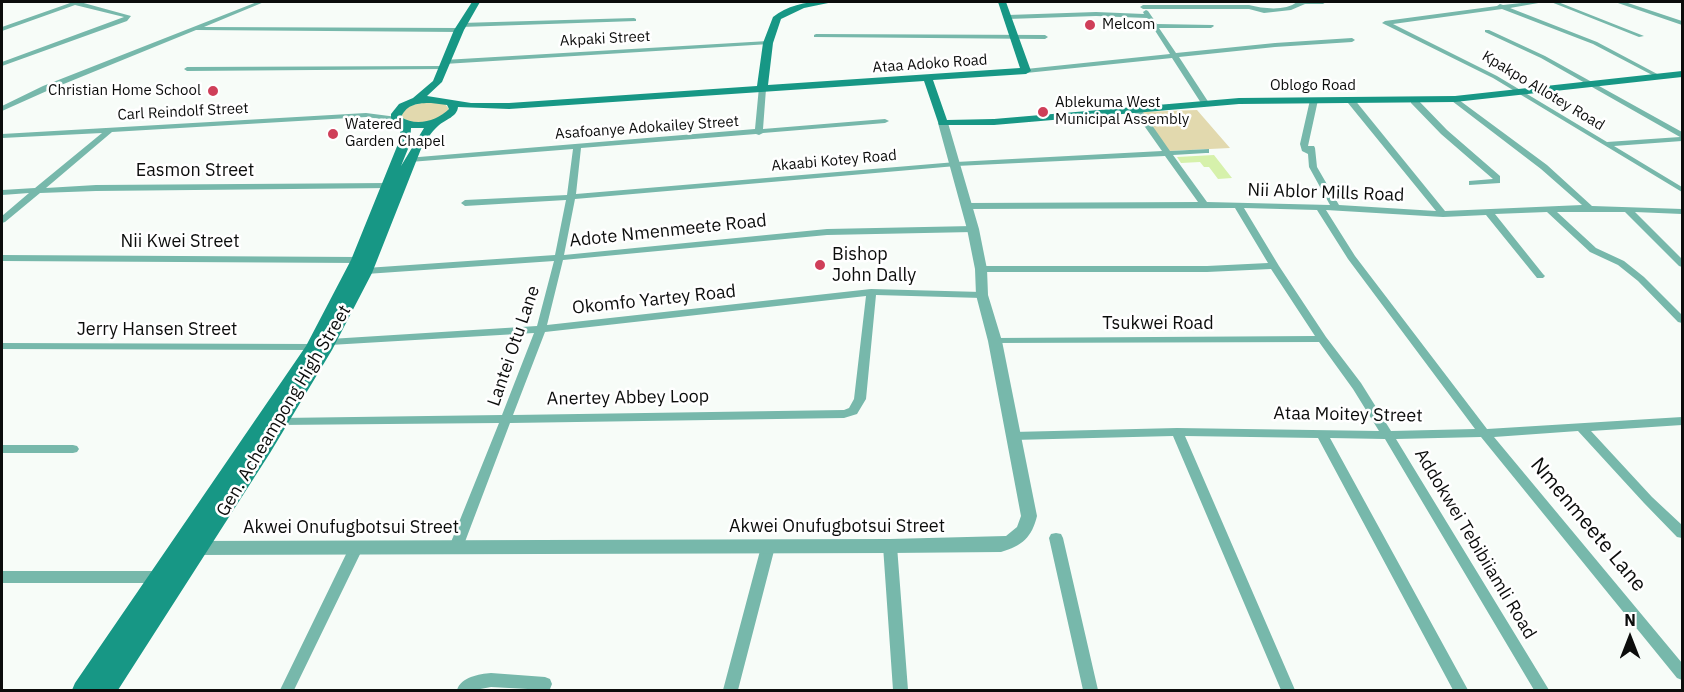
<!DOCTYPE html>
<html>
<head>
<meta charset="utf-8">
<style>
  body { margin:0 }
  #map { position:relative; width:1684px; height:692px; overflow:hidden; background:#f7fcf8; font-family:"IBM Plex Sans",sans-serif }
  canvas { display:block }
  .frame { position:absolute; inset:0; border:3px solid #0c0d0c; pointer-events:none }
  .north { position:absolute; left:1600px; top:608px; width:60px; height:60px; -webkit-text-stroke:4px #fff; paint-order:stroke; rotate:0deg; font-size:16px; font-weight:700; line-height:24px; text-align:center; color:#0c0d0c }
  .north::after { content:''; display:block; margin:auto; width:21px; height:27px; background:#0c0d0c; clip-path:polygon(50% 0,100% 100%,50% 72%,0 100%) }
</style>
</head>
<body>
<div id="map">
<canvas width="1684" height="692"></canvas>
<div class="frame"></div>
<div class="north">N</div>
</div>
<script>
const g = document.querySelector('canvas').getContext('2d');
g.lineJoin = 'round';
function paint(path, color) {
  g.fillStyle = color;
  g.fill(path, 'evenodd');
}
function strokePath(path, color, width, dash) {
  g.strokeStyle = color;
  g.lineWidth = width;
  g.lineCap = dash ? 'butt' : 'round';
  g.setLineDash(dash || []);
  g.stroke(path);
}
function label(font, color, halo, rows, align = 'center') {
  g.font = font + ' "IBM Plex Sans",sans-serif';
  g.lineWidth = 5;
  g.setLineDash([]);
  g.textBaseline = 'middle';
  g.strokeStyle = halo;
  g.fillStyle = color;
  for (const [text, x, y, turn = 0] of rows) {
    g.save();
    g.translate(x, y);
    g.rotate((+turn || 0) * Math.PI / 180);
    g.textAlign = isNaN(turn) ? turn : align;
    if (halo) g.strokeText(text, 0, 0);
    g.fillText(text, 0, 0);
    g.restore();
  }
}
paint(new Path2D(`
  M425,102L445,104L449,109C438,124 417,124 401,120L399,113L409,106Z
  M1197,110L1230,148L1169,151L1140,112Z`), '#e2d9ae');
paint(new Path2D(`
  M1214,155L1232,178L1218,179L1209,167H1204L1200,162L1181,163L1177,157Z`), '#d6f1ab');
paint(new Path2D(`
  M73,2H80L131,16L127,21L2,66V62L124,17L75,5L2,31V27Z
  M257,2H264L204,27L459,28L462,30L459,32L196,30L49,90L2,111V106L43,86Z
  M1297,2H1326L1323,4H1305L1291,10L1264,13L1249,9H1143L1140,7L1143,5H1249C1264,9 1286,11 1297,2Z
  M1531,2H1544L1510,8L1597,42L1661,76L1656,77L1593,44L1502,9L1393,24L1497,76L1607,142L1680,137L1541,58L1485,32V30H1489L1545,56L1682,132V141L1614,146L1682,187V192L1493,78L1382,23L1385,21L1497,6L1500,4L1503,5Z
  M1551,2H1558L1644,36L1639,37Z
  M1146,10L1148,11L1157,24L1213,25L1214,26L1211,28H1159L1176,53L1275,43L1352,38L1355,40L1352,42L1275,47L1179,57L1209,103L1205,105L1201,103L1172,58L1026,73L1023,71L1026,69L1170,54L1147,18L1096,16L1008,19L1005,17L1008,15L1096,12L1144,14L1143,12Z
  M634,18L636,19V21L461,27L458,25L461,23Z
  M816,34L1045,35L1048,37L1045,39L814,37V35Z
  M768,41L771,43L770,44L444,64L441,62L444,60Z
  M442,66L444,67V69L187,71L184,69L187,67Z
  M759,87L766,89L763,129L885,119L889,121L885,123L763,133L759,135L756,134L581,148L576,194L956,162L1162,151L1133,110L1137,108H1140L1170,151L1209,149V153H1206L1173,155L1207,202L1330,205L1309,167L1308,154L1302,151L1300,144L1310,100L1314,98L1318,100L1308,146H1314L1315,148L1317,167L1339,205L1436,211L1348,103L1347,101L1351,99H1354L1445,211L1582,205L1541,169L1452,101L1451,99L1455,97L1547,165L1592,206L1682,209V214L1635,212L1682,259V267L1679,266L1625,212H1557L1596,248L1624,261L1644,277L1682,315V323L1678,322L1638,281L1618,265L1590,252L1547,212L1495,214L1543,274L1545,276L1543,278H1537L1486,215L1443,217L1326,210L1355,256L1487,429L1682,417V425L1591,431L1652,497L1682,525V538L1677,537L1644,503L1578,431L1494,437L1682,663V680L1677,678L1481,437L1396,439L1549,690H1534L1385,439L1330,438L1468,690H1453L1318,438L1185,436L1295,690H1281L1173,436L1013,440L1009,439L1007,436L1009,433L1013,432L1177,428L1379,431L1353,389L1319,342L991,343L990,341L991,339L995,338L1315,336L1271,269L1207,272H981L976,269L981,266H1207L1268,263L1235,208L967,209L963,206L967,203L1198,202L1165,156L956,166L575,199L564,255L827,229L973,226L977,229L973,232L827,235L563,260L547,325L871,289L982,292L987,295L982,298L876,295L866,399L857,414L844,418L510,423L463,547L461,551L456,552L451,551L449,547L499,423L277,425L275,422L277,419L281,418L502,415L534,333L330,345L325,342L330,339L537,326L554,261L366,274L361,271L366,268L555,255L566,200L465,206L461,203L465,200L567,195L573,149L410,162H407V158L755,129ZM1244,208L1317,210L1348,259L1475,429L1391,431L1361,383L1326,337L1279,266ZM866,296L854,399L849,408L844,410L513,415L545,332Z
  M1411,99H1417L1447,130L1500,176V183L1469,185V181L1493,179L1441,134L1411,103Z
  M366,113L397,117L401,119L397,121L366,117L112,132L46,188L96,185L388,183L392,186L391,188L96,191L40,193L5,222L2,223V216L29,193L2,195V190L35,188L102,133L2,138V134Z
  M2,255L358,257L363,260L358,263L2,261Z
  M2,343L313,344L318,347L313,350L2,349Z
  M2,445H73L77,446L79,449L77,452L73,453H2Z
  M1056,533L1061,534L1063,538L1098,690H1083L1049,538L1051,534Z
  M890,541L895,542L897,546L908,690H893L883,546L885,542Z
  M768,542L773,543L775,547L738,690H723L761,547L763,543Z
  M356,543L361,544L363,548L294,690H280L351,544Z
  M2,571H159L164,573L166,577L164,581L159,583H2Z
  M491,673L545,677L550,679L552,684L550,689L546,690L491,687L475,690H457C461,677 479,674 491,673Z`), '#77b8ab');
paint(new Path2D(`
  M1615,2H1625L1682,21V25Z
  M943,120L948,123L979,229L987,269L988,295L1002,341L1037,516C1032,537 1022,546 1001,552L890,553L191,555L185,553L183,548L185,543L191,541L890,539L1006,536L1017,527L1021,516L988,341L976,295L975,269L967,229L938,123Z`), '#77b8ab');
paint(new Path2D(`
  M472,2H480L464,30L442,82L427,96L471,103H509L757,86L763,43L773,17C789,4 813,0 833,2L804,8L781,19L773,43L768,85L1020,68L998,2H1006L1031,71L1026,74L933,80L947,120L994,119L1239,98L1455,96L1682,71V77L1455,102L1239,104L994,125H939L924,81L509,109L458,107C457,117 446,119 438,126C431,132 426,141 421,149L372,273L332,350L270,453L118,690H72L75,683L306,346L351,260L398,144C402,127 402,130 391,118V114L399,104L413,98L433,81L454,30ZM431,103L447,105L449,109C437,121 416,127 401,117C407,104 418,103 431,103ZM411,128H424L401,166L410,144Z`), '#179785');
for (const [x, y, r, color] of [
  [1090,25,6,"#cf3f59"],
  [213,91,6,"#cf3f59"],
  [1043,112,6,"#cf3f59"],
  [333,134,6,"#cf3f59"],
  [820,265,6,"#cf3f59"]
]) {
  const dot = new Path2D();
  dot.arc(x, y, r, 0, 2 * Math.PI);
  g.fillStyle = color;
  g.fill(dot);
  strokePath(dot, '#fff', 2);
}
label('15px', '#0c0d0c', '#fff', [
  ["Melcom",1102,25],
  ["Christian Home School",201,91,"right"],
  ["Ablekuma West",1055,103],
  ["Municipal Assembly",1055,120],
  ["Watered",345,125],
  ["Garden Chapel",345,142]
], 'left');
label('15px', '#0c0d0c', '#fff', [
  ["Akpaki Street",605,39,-3],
  ["Ataa Adoko Road",930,64,-4],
  ["Oblogo Road",1313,86],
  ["Kpakpo Allotey Road",1543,91,31],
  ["Carl Reindolf Street",183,112,-3],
  ["Asafoanye Adokailey Street",647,128,-4],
  ["Akaabi Kotey Road",834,161,-5]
]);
label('18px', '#0c0d0c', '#fff', [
  ["Easmon Street",195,171],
  ["Nii Ablor Mills Road",1326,193,2],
  ["Adote Nmenmeete Road",668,231,-6],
  ["Nii Kwei Street",180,242],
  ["Okomfo Yartey Road",654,300,-6],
  ["Tsukwei Road",1158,324],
  ["Jerry Hansen Street",157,330],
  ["Lantei Otu Lane",514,346,-71],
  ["Anertey Abbey Loop",628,398,-1],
  ["Gen. Acheampong High Street",284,411,-59],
  ["Ataa Moitey Street",1348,415,1],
  ["Akwei Onufugbotsui Street",837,527],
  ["Akwei Onufugbotsui Street",351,528],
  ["Addokwei Tebibiiamli Road",1475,544,59]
]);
label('18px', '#0c0d0c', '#fff', [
  ["Bishop",832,255],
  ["John Dally",832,276]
], 'left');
label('21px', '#0c0d0c', '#fff', [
  ["Nmenmeete Lane",1588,525,50]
]);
</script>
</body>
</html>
